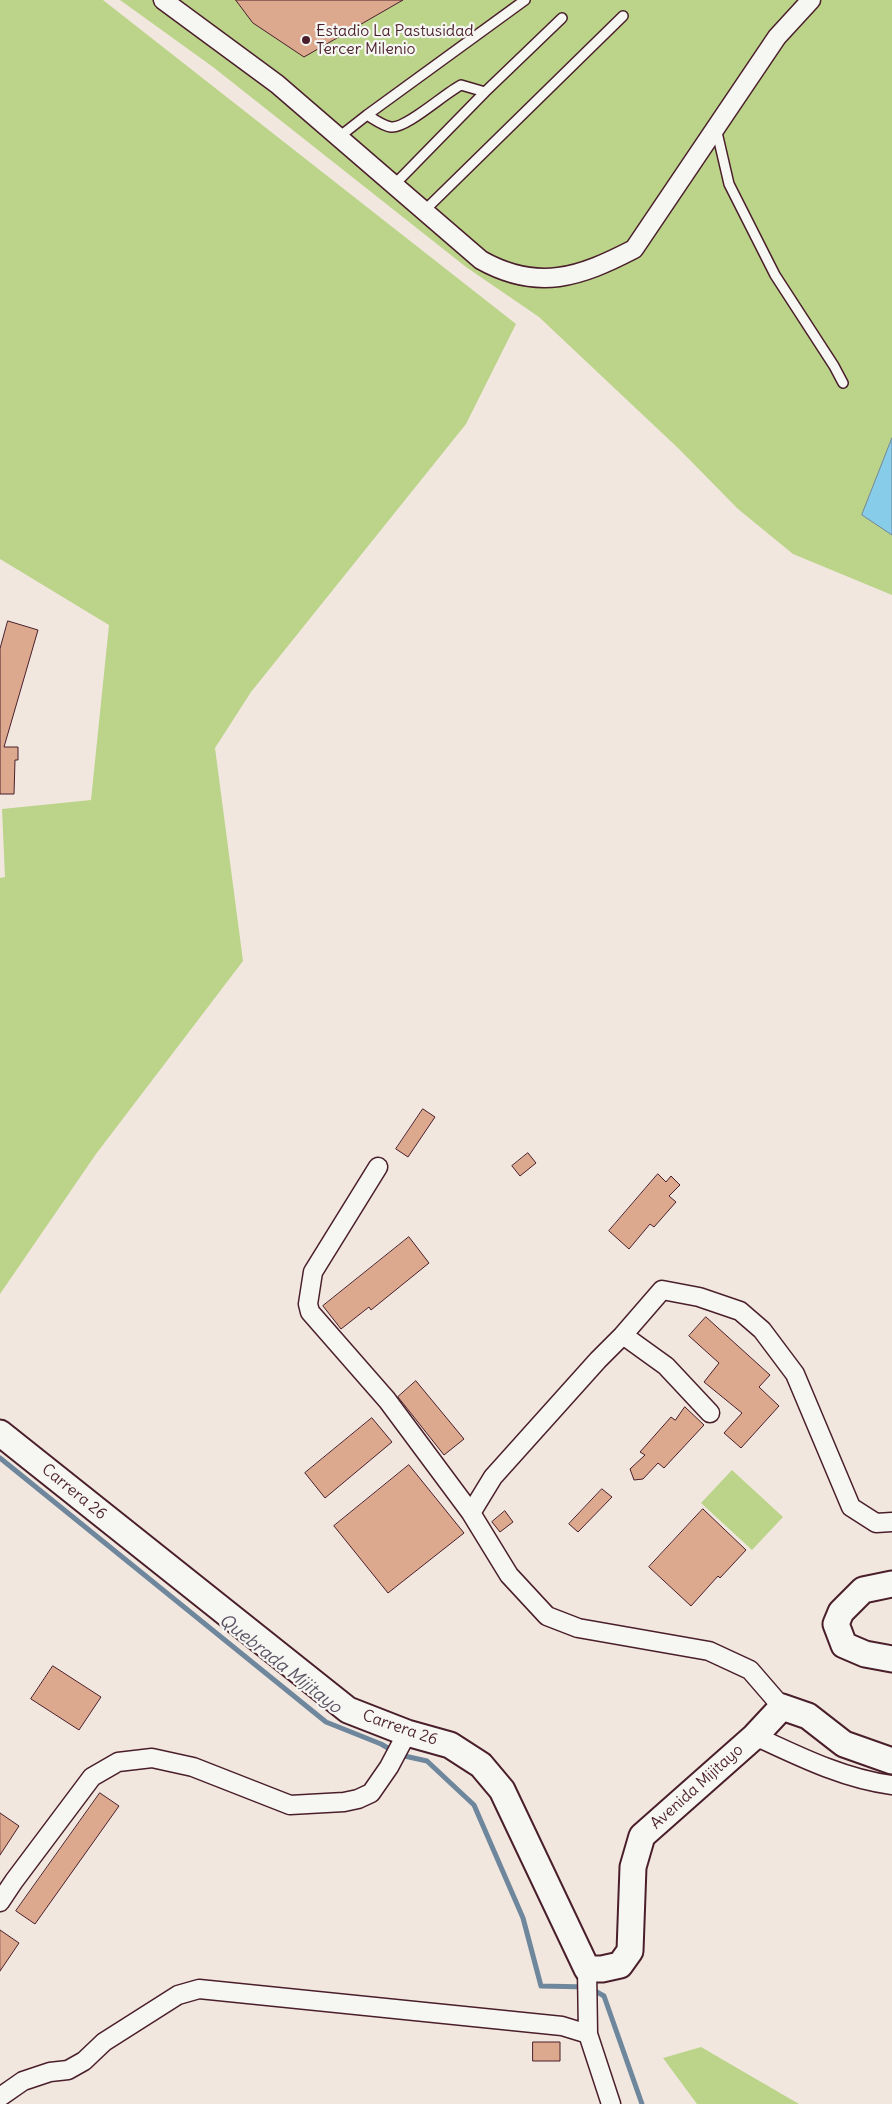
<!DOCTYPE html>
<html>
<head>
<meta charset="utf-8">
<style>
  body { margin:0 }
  canvas { display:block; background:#f1e7de }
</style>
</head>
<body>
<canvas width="892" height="2104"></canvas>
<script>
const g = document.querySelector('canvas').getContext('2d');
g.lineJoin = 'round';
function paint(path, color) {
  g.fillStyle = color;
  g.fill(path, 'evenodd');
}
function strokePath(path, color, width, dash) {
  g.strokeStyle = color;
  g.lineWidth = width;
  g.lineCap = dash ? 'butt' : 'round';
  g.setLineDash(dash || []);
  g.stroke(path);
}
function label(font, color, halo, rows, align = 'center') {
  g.font = font + ' Delius,sans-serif';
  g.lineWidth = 4.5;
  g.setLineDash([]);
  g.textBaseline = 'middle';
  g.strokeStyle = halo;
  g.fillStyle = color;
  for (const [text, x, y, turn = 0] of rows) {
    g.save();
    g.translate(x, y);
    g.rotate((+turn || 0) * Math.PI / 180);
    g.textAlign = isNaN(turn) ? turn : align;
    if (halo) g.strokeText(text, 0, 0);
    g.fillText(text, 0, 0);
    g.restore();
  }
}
paint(new Path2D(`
  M0,0H103L516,324L466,424L251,692L215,748L243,961L96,1154L0,1294V878L5,877L2,809L91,800L109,625L0,559Z
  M120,0H892V595L793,554L738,509L679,449L539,317L466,267L213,67Z
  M732,1470L783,1517L752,1550L701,1503Z
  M701,2047L799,2104H697L663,2058Z`), '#bbd48a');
const water = new Path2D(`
  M892,438V535L862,515Z`);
paint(water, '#87cde9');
strokePath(water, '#6f879d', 1);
strokePath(new Path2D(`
  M0,1458L326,1722L381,1744L400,1755L427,1761L474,1805L523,1918L541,1986L588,1987L604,1996L642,2104`), '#6f879d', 5);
const building = new Path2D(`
  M236,0H403L304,57L253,23Z
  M8,621L38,630L4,747H18V760H15L14,794H0V649Z
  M423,1109L435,1117L408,1157L396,1149Z
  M528,1153L536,1163L520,1176L512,1166Z
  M658,1174L666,1182L671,1176L680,1185L669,1196L676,1202L654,1227L650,1224L629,1249L609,1231Z
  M409,1237L429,1263L371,1310L369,1307L341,1329L323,1306Z
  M706,1317L770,1375L759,1387L779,1406L741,1448L724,1433L742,1413L704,1382L719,1363L689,1336Z
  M416,1381L464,1439L444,1455L398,1397Z
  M685,1407L704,1425L664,1468L658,1463L643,1479L634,1480L630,1469L645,1455L640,1452L671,1417L675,1420Z
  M372,1418L392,1442L325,1498L305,1473Z
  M409,1465L464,1533L388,1593L334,1526Z
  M602,1489L612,1497L578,1532L569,1524Z
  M703,1509L746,1550L720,1578L718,1576L691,1606L649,1567Z
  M505,1511L513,1522L500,1532L492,1522Z
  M53,1666L101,1697L79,1730L31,1699Z
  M100,1793L119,1806L35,1924L16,1911Z
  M0,1813L19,1826L0,1855Z
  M0,1930L19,1943L0,1971Z
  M533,2042H560V2061H533Z`);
paint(building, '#dca98f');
strokePath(building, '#4a1f2b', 1);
const lane = new Path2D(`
  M367,115C374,119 383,126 391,127C406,129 445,93 461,85L485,92
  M716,128L729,184L775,275L834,366L843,383
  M339,137L367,115L525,0
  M394,185L485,92L562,18
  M424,211L623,16`);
const street = new Path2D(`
  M163,0L277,84L481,260C538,292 580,277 634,249L777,37L811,0
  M378,1167L313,1272L308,1304L310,1312L387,1400L471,1513
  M623,1335L662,1290L699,1297L740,1311L762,1330L795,1374L851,1507L876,1523L892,1522
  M710,1413L666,1366L623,1335L598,1360L493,1477L471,1513L509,1575L547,1616L578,1628L709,1651L750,1670L782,1707
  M755,1736C798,1756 844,1779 892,1785
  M0,1902L14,1881L92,1777L118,1762L152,1758L193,1767L290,1805L344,1802L358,1799L371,1793L389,1767L407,1733
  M587,1969L588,2034L611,2104
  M0,2097L23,2081L50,2072L68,2070L84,2061L104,2042L178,1995L199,1989L562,2026L588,2034`);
const secondary = new Path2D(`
  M0,1433L348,1710L407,1733L450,1745L481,1765L502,1790L587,1969H602L620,1965L630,1951L633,1867L642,1836L755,1736L782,1707L808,1716L844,1744L892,1761
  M892,1584L863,1590L841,1612L836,1624L844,1645L865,1654L892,1659`);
strokePath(lane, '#4a1f2b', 12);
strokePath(street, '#4a1f2b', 21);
strokePath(secondary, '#4a1f2b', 29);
strokePath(lane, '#f6f6f2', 9);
strokePath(street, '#f6f6f2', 18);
strokePath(secondary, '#f6f6f2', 25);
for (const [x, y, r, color] of [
  [306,40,5,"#4a1f2b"]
]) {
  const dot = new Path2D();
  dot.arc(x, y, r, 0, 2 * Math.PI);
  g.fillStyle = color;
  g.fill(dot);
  strokePath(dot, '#f6f6f2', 2);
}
label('16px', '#4a1f2b', '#f6f6f2', [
  ["Estadio La Pastusidad",316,31],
  ["Tercer Milenio",316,49]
], 'left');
label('16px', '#4a1f2b', '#f6f6f2', [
  ["Carrera 26",74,1492,39],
  ["Carrera 26",400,1728,19],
  ["Avenida Mijitayo",697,1787,-42]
]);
label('italic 18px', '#5c5364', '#f6f6f2', [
  ["Quebrada Mijitayo",280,1664,38]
]);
</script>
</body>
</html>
